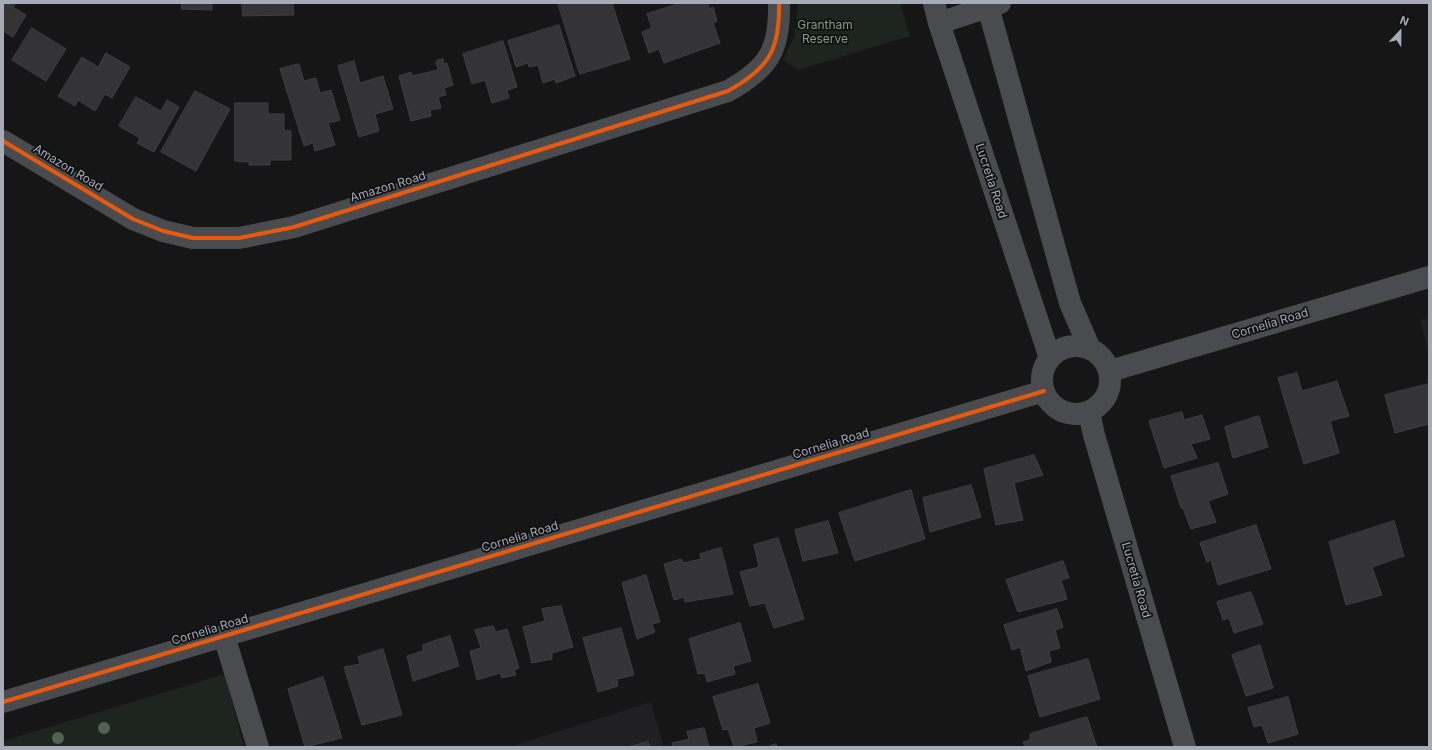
<!DOCTYPE html>
<html>
<head>
<meta charset="utf-8">
<style>
  body { margin:0 }
  #map { position:relative; width:1432px; height:750px; overflow:hidden; background:#161616; font-family:Inter,sans-serif }
  canvas { display:block }
  .frame { position:absolute; inset:0; border:4px solid #a7abb7; pointer-events:none }
  .north { position:absolute; left:1380px; top:12px; width:40px; height:40px; -webkit-text-stroke:3px #101012; paint-order:stroke; rotate:22deg; font-size:11px; font-weight:700; line-height:16px; text-align:center; color:#a7abb7 }
  .north::after { content:''; display:block; margin:auto; width:14px; height:18px; background:#a7abb7; clip-path:polygon(50% 0,100% 100%,50% 72%,0 100%) }
</style>
</head>
<body>
<div id="map">
<canvas width="1432" height="750"></canvas>
<div class="frame"></div>
<div class="north">N</div>
</div>
<script>
const g = document.querySelector('canvas').getContext('2d');
g.lineJoin = 'round';
function paint(path, color) {
  g.fillStyle = color;
  g.fill(path, 'evenodd');
}
function strokePath(path, color, width, dash) {
  g.strokeStyle = color;
  g.lineWidth = width;
  g.lineCap = dash ? 'butt' : 'round';
  g.setLineDash(dash || []);
  g.stroke(path);
}
function label(font, color, halo, rows, align = 'center') {
  g.font = font + ' Inter,sans-serif';
  g.lineWidth = 3.5;
  g.setLineDash([]);
  g.textBaseline = 'middle';
  g.strokeStyle = halo;
  g.fillStyle = color;
  for (const [text, x, y, turn = 0] of rows) {
    g.save();
    g.translate(x, y);
    g.rotate((+turn || 0) * Math.PI / 180);
    g.textAlign = isNaN(turn) ? turn : align;
    if (halo) g.strokeText(text, 0, 0);
    g.fillText(text, 0, 0);
    g.restore();
  }
}
paint(new Path2D(`
  M1429,318V353L1420,320Z
  M651,702L664,747H509Z`), '#202022');
paint(new Path2D(`
  M798,3H900L910,36L798,70L783,60L795,35Z
  M225,674L244,747H3V741Z`), '#1e2520');
const building = new Path2D(`
  M3,3H16L13,7L26,15L13,37L3,31Z
  M182,3H212V10L182,9Z
  M242,3H293L294,15L243,16Z
  M558,3H612L630,59L580,74Z
  M681,3H708L709,9L713,7L717,21L713,23L720,43L664,63L659,49L649,53L642,32L652,28L647,14Z
  M559,25L575,76L556,83L555,79L543,83L538,65L529,67L528,63L516,67L508,41Z
  M32,28L66,49L46,81L12,60Z
  M503,41L517,87L507,90L509,98L492,103L485,80L472,84L463,54Z
  M106,53L130,67L112,98L105,94L95,111L78,100L75,106L58,96L82,57L98,67Z
  M443,59L444,64L447,63L453,85L444,88L446,95L438,97L441,108L430,110L431,116L411,121L399,76L411,72L412,76L438,70L436,61Z
  M354,61L360,83L383,76L393,109L375,114L379,131L359,137L338,66Z
  M299,64L304,81L316,78L320,93L331,90L340,120L328,123L335,145L315,151L313,143L304,146L280,69Z
  M195,91L230,109L196,171L161,152Z
  M136,97L161,111L167,100L179,107L154,152L137,143L140,138L119,126Z
  M235,103H268V114H284V130L291,131V160H270V165H249V162L235,161Z
  M1297,373L1302,391L1337,381L1349,416L1330,421L1339,453L1304,464L1278,378Z
  M1429,384V424L1395,433L1385,395Z
  M1182,412L1184,420L1202,415L1210,439L1191,444L1197,458L1164,468L1149,421Z
  M1259,416L1268,447L1233,458L1225,427Z
  M1034,455L1043,475L1014,483L1023,520L996,525L984,469Z
  M1218,463L1228,494L1208,501L1216,522L1191,529L1183,508H1181L1171,476Z
  M971,485L981,517L930,532L923,498Z
  M911,490L925,539L855,561L839,513Z
  M828,521L838,553L803,561L795,530Z
  M1394,521L1404,556L1372,567L1382,595L1346,605L1329,542Z
  M1256,525L1271,569L1218,585L1211,560L1207,562L1200,543Z
  M778,538L804,619L774,628L765,603L750,606L740,572L759,567L754,545Z
  M721,548L733,594L685,602L684,597L674,600L664,564L681,559L684,563L701,559L700,554Z
  M1063,561L1069,578L1061,580L1067,599L1018,612L1006,580Z
  M646,575L660,622L652,624L655,632L637,639L622,583Z
  M1251,592L1263,624L1234,633L1229,618L1223,620L1217,602Z
  M561,606L573,647L552,653V659L532,663L523,627L545,621L542,609Z
  M1057,609L1063,627L1055,630L1060,648L1049,651L1051,662L1026,671L1020,647L1012,650L1004,625Z
  M740,623L751,661L733,666L735,674L707,682L705,673L698,674L689,639Z
  M493,626L496,632L507,629L519,668L514,670L516,675L502,678L500,673L477,680L470,651L481,648L475,630Z
  M621,628L634,675L617,679L618,686L598,692L583,638Z
  M450,636L459,666L413,681L407,656L423,651V645Z
  M1260,645L1273,688L1246,696L1232,655Z
  M383,649L402,715L362,725L344,667L360,664L358,657Z
  M1088,659L1100,699L1040,717L1028,676Z
  M323,677L342,738L305,747L288,689Z
  M758,684L770,723L754,728L757,742L734,747L728,729L723,730L713,697Z
  M1288,697L1298,734L1268,743L1262,725L1254,727L1248,708Z
  M1087,717L1097,747H1025L1023,742L1030,740V734Z
  M704,728L709,747H673L672,743L689,739L687,732Z
  M648,742L650,747H628Z
  M776,744L777,747H767Z`);
paint(building, '#343436');
strokePath(building, '#3f3f42', 1);
strokePath(new Path2D(`
  M934,3L939,23L1050,358
  M987,3L1070,303L1090,349
  M939,23L1000,3
  M3,141L133,219L163,231L193,238H239L294,227L728,91C769,68 780,50 779,3
  M1042 380a34 34 0 1 1 68 0a34 34 0 1 1-68 0Z
  M1110,371L1429,277
  M1089,412L1094,435L1185,747
  M224,636L258,747
  M3,702L1044,391`), '#4a4b4f', 22);
strokePath(new Path2D(`
  M3,141L133,219L163,231L193,238H239L294,227L728,91C769,68 780,50 779,3
  M3,702L1044,391`), '#e8590c', 4);
g.fillStyle = '#4f6352';
for (const [x, y] of [
  [104,728],
  [58,738]
]) {
  g.beginPath();
  g.arc(x, y, 6, 0, 2 * Math.PI);
  g.fill();
}
label('12px', '#7ea283', '#101012', [
  ["Grantham",825,25],
  ["Reserve",825,39]
]);
label('12px', '#a7abb7', '#101012', [
  ["Amazon Road",68,168,31],
  ["Lucretia Road",991,181,72],
  ["Amazon Road",388,187,-17],
  ["Cornelia Road",1270,324,-17],
  ["Cornelia Road",831,444,-17],
  ["Cornelia Road",520,537,-17],
  ["Lucretia Road",1136,580,74],
  ["Cornelia Road",210,630,-17]
]);
</script>
</body>
</html>
